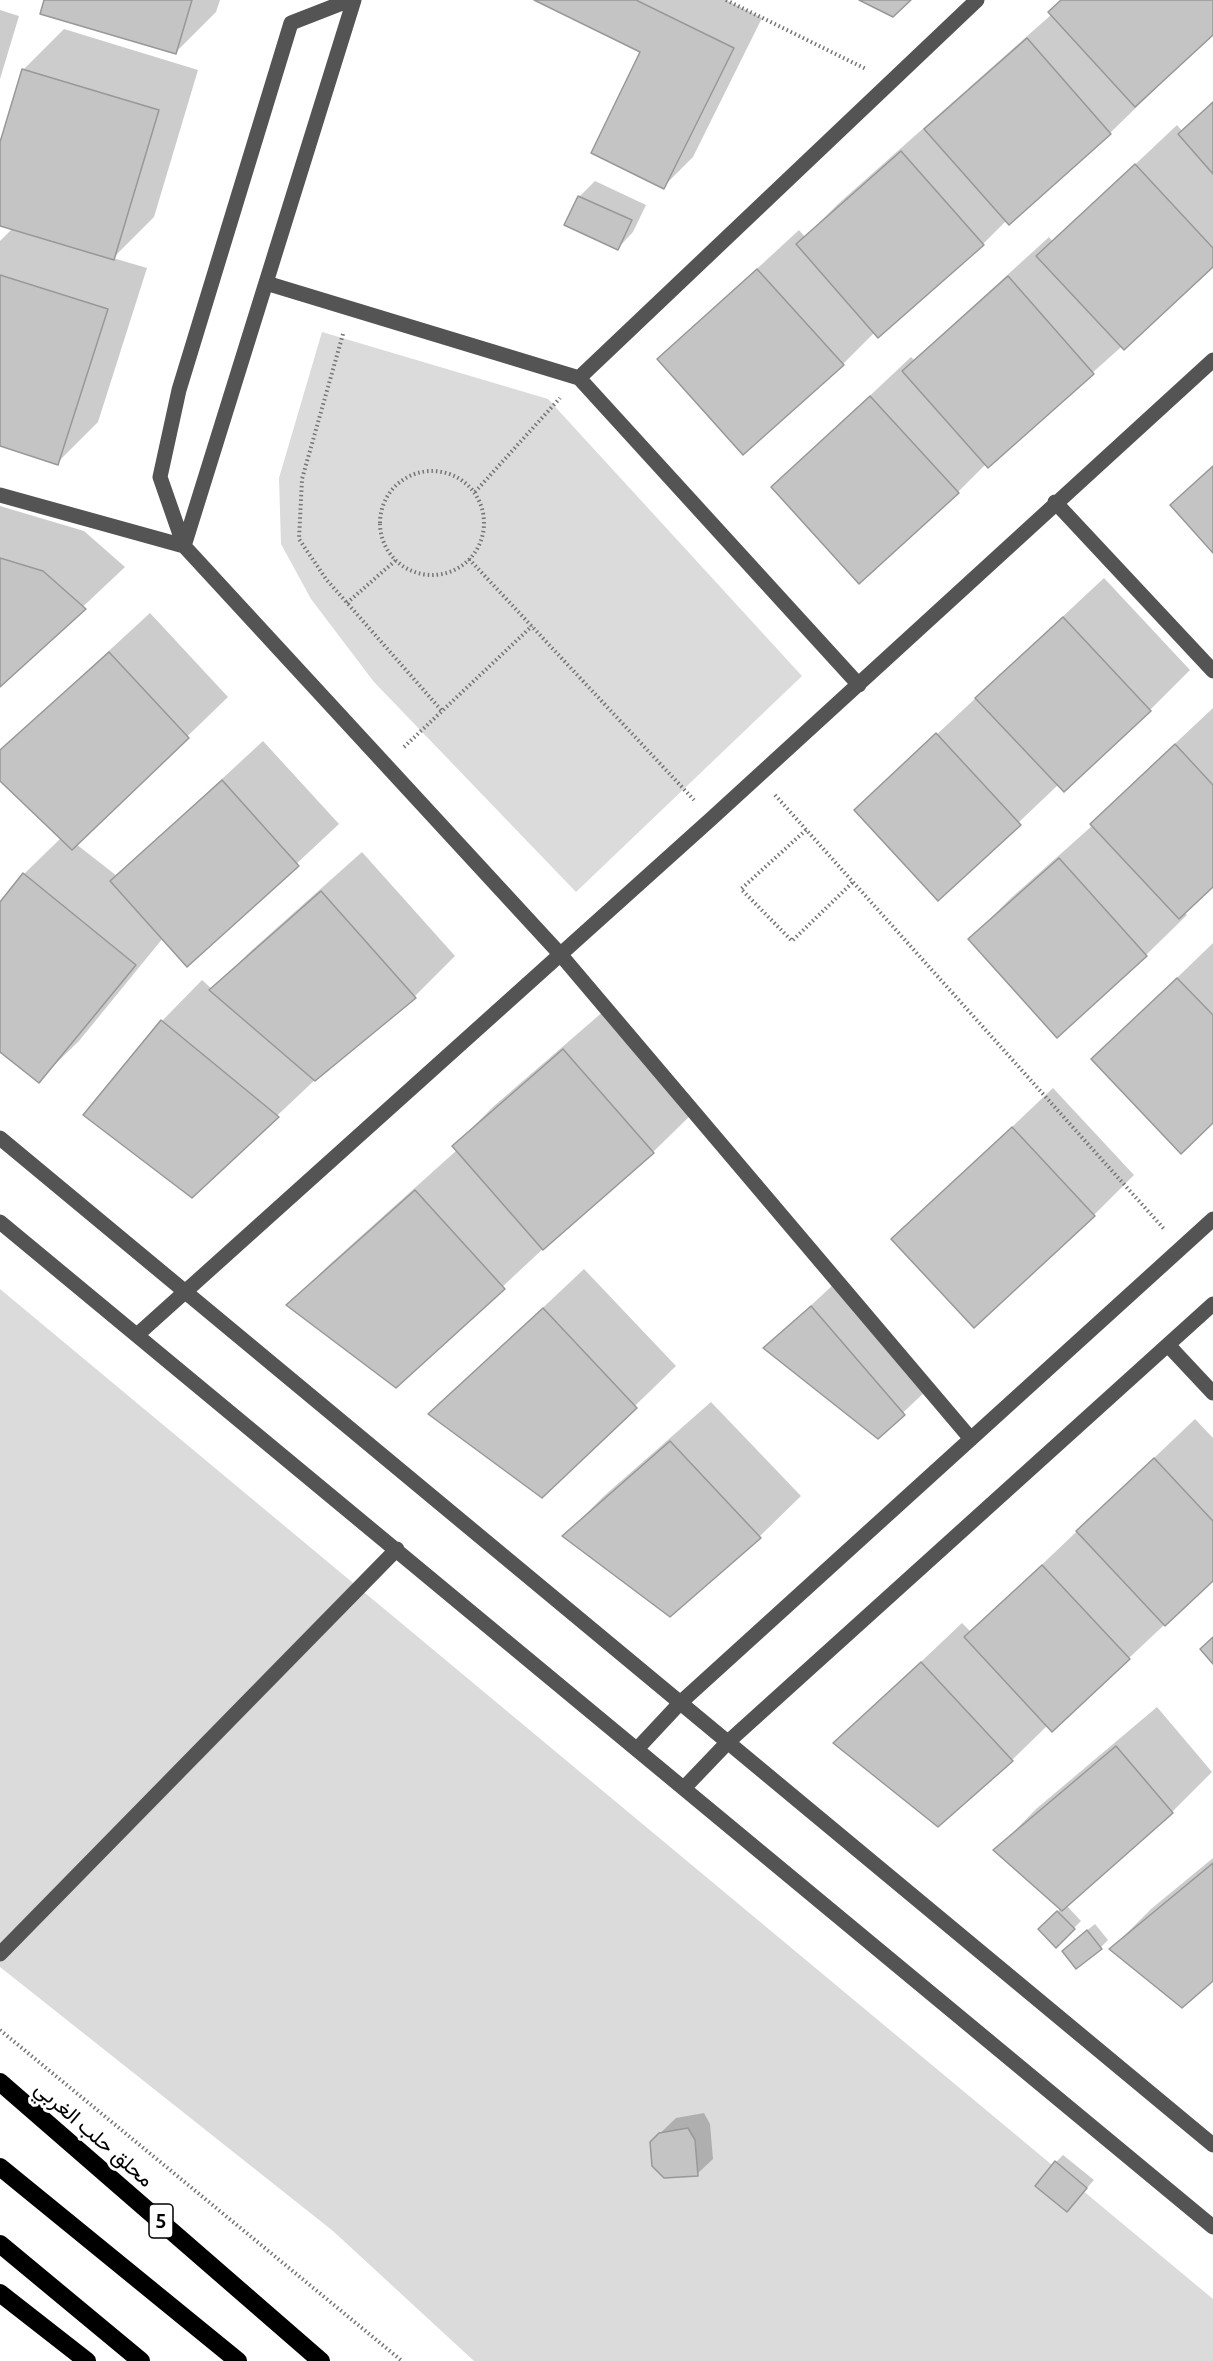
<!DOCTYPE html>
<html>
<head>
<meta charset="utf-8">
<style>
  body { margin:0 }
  canvas { display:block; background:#fff }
</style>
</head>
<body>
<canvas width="1213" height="2361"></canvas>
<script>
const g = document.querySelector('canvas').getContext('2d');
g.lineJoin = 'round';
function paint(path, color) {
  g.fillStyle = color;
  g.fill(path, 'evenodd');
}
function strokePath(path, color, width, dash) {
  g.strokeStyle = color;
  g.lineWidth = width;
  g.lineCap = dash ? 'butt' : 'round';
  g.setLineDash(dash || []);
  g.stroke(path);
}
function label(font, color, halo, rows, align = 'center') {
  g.font = font + ' Ubuntu,Vazirmatn,sans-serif';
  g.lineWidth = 6;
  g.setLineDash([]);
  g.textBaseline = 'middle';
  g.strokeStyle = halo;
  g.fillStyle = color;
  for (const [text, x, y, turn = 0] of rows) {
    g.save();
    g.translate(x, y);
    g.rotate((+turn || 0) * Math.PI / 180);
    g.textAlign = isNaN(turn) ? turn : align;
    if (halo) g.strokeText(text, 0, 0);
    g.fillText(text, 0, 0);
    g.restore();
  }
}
paint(new Path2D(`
  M322,332L548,399L802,676L576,892L374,682L311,599L281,544L279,478Z
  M0,1289L1213,2299V2361H474L333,2231L0,1967Z`), '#dbdbdb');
paint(new Path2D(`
  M46,0H220L216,12L176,52Z
  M537,0H726L762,18L693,157L663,187L642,52Z
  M1061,0H1213V33L1110,133L1009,223L1007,220L983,244L875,332L843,364L659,359L799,230L805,237L838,204L1052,14Z
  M0,10L19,16L0,79Z
  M64,29L198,70L154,217L113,258L147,268L98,422L57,463L0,445V241L13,228L0,224V147L23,70Z
  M1213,101V265L988,466L986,464L958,492L773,487L911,357L914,360L1049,237L1053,242L1177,125L1183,132Z
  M595,181L646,205L633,232L618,248L579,197Z
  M0,506L84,531L125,567L0,685Z
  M1104,578L1190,670L1150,710L1059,784L938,899L856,810Z
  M150,613L228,697L76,844L117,876L263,741L339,824L188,965L163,938L79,1041L38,1081L0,1050V904L24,874L61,838L0,778V751Z
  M1213,708V885L1184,912L1187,915L1146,955L1057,1036L970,939L1010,899L1093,825L1132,784Z
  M362,852L455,956L415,996L318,1077L192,1196L162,1021L202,980L212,989L252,950Z
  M1213,943V1121L1093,1059Z
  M605,1010L694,1112L653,1152L545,1247L396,1386L288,1305L329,1265L457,1150L454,1146L494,1106Z
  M1053,1088L1134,1175L1094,1215L894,1239Z
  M584,1269L676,1366L542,1496L430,1414Z
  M834,1284L927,1390L877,1437L765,1348Z
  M711,1402L801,1496L760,1536L670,1615L564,1536L604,1496Z
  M1195,1419L1213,1438V1579L1129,1658L1048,1725L1012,1760L938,1825L835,1743L962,1623L971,1632Z
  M1157,1707L1212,1772L1172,1812L1066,1905L1081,1921L1056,1946L1040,1929L1061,1908L996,1850L1036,1809Z
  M1213,1858V1979L1111,1949L1151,1909Z
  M1095,1924L1108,1940L1101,1947L1071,1943Z
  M704,2113L710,2124L713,2159L697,2174L651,2142L676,2118Z
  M1063,2155L1094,2180L1074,2203L1056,2162Z`), '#0003');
const building = new Path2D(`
  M44,0H192L176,54L40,14Z
  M534,0H636L734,48L664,189L591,153L640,52Z
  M859,0H911L893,17Z
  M1061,0H1213V35L1135,107L1048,12Z
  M1027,38L1111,134L1009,225L924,129Z
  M22,69L159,110L114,260L0,226V142Z
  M1213,102V174L1178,134Z
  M901,151L984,245L878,338L796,244Z
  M1135,164L1213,248V267L1124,350L1036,256Z
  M578,196L632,220L618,250L564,225Z
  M757,269L844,365L743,455L657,359Z
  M0,275L108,309L58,465L0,446Z
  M1008,276L1094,374L988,468L902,371Z
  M870,396L959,493L859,584L771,487Z
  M1213,466V553L1170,505Z
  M0,558L43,571L86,609L0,687Z
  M1063,617L1151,711L1064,792L975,698Z
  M109,652L189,738L72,850L0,781V750Z
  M936,733L1021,825L938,901L854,810Z
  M1175,744L1213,785V887L1179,919L1090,824Z
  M222,780L299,866L187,967L110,881Z
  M1059,858L1147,956L1057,1038L968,939Z
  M23,873L136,965L39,1083L0,1052V902Z
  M321,891L416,998L315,1081L209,990Z
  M1177,978L1213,1015V1123L1181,1154L1091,1059Z
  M161,1020L279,1117L192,1198L83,1115Z
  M563,1049L654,1153L543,1250L452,1146Z
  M1012,1127L1095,1216L974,1328L891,1239Z
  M415,1190L505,1289L396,1388L286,1305Z
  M811,1306L905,1415L878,1439L763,1348Z
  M543,1308L637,1408L542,1498L428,1414Z
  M670,1441L761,1538L670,1617L562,1536Z
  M1154,1458L1213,1521V1581L1165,1626L1076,1531Z
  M1042,1565L1130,1659L1052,1732L964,1637Z
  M1213,1637V1664L1200,1649Z
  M921,1662L1013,1761L938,1827L833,1743Z
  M1116,1746L1173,1813L1062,1911L993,1850Z
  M1213,1863V1981L1182,2008L1109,1949Z
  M1057,1911L1075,1929L1056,1948L1038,1929Z
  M1087,1930L1102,1949L1076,1969L1062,1951Z
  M688,2128L695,2140L698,2176L664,2178L652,2166L650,2142L659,2133Z
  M1055,2161L1087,2188L1067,2212L1035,2186Z`);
paint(building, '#c4c4c4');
strokePath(building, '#989898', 1.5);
strokePath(new Path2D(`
  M726,0L866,69
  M343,334L302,479L299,539L326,579L442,711
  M380 523a52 52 0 1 1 104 0a52 52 0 1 1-104 0Z
  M475,492L560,398
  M469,559L694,800
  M347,603L396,560
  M404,747L532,626
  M775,795L1165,1230
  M806,830L741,889L792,941L853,882
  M0,2030L402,2361`), '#767676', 4, [1.5, 3]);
strokePath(new Path2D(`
  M354,0L184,546L560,954L971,1439
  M266,283L579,378
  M0,495L184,546
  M1055,502L1213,671
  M184,546L160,477L179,390L291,23L350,0
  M859,685L579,378L977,0
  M0,1138L1213,2145
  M0,1222L1213,2227
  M137,1335L711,819L1213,360
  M1168,1345L1213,1393
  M637,1749L680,1703L1213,1219
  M684,1788L728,1742L1213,1304
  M0,1954L397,1549`), '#545454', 15);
strokePath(new Path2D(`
  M0,2082L321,2361
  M0,2167L238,2361
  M0,2244L141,2361
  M0,2293L87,2361`), '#000', 18);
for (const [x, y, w] of [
  [161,2221,24]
]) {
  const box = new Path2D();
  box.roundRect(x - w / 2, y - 17, w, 34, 4.5);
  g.fillStyle = '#fff';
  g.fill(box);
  strokePath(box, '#000', 1.5);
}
label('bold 20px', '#000', null, [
  ["5",161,2221]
]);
label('21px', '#000', '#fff', [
  ["محلق حلب الغربي",94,2134,41]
]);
</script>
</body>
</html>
